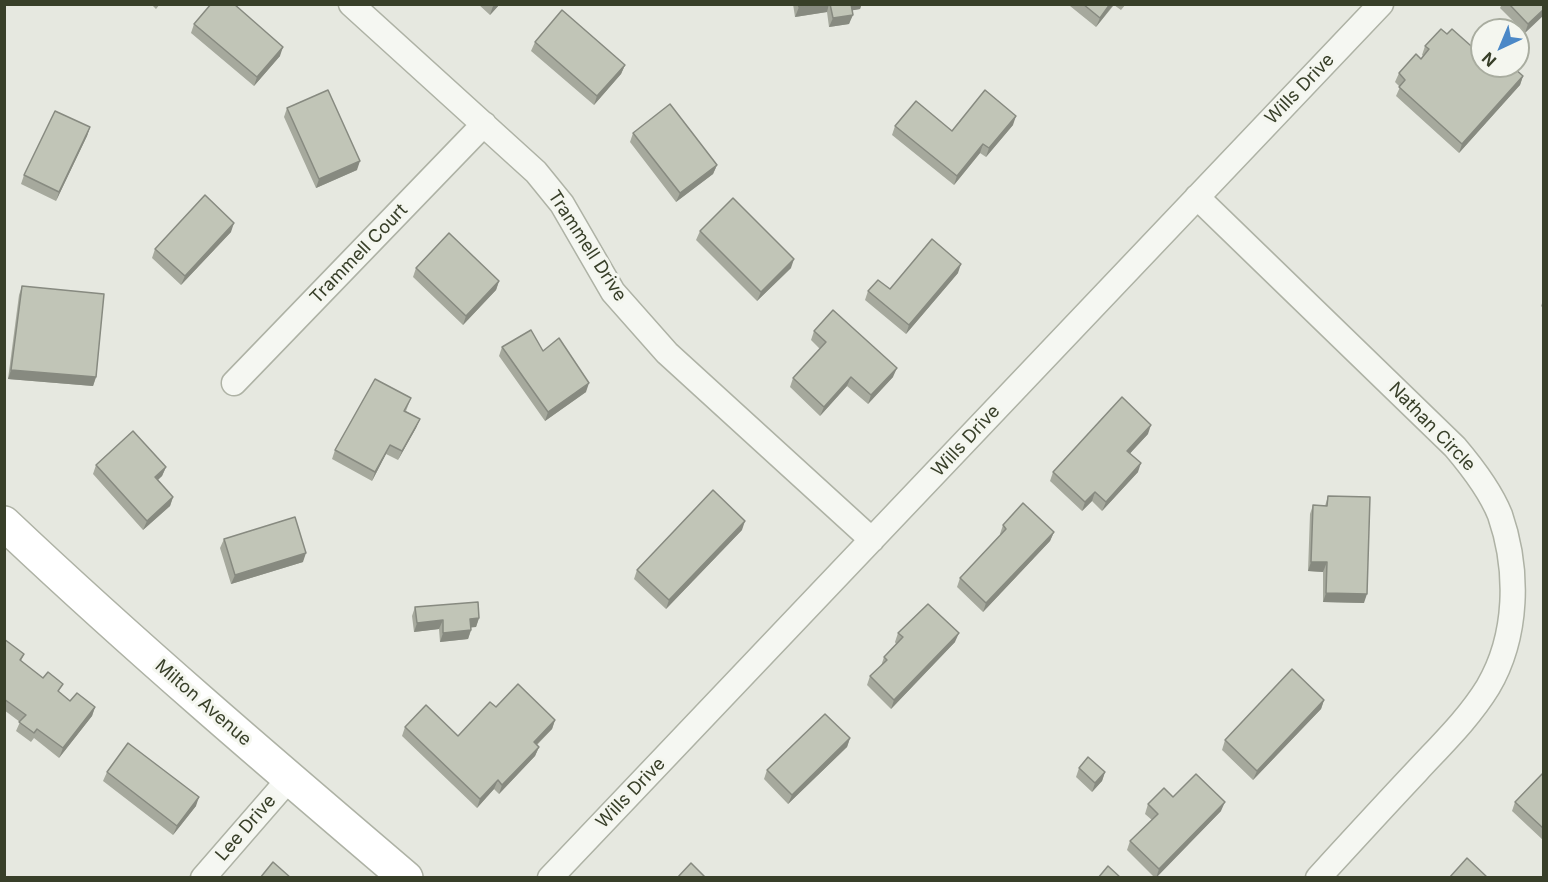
<!DOCTYPE html>
<html>
<head>
<meta charset="utf-8">
<style>
  body { margin:0 }
  #map { position:relative; width:1548px; height:882px; overflow:hidden; background:#e6e8e0; font-family:Inter,sans-serif }
  canvas { display:block }
  .frame { position:absolute; inset:0; border:6px solid #383f29; pointer-events:none }
  .north { position:absolute; left:1470px; top:18px; width:60px; height:60px; box-sizing:border-box; background:#f4f6ef; border:2px solid #a9ada0; border-radius:50%; rotate:224deg; font-size:16px; font-weight:700; line-height:24px; text-align:center; color:#383f29 }
  .north::after { content:''; display:block; margin:auto; width:21px; height:27px; background:#4b88c7; clip-path:polygon(50% 0,100% 100%,50% 72%,0 100%) }
</style>
</head>
<body>
<div id="map">
<canvas width="1548" height="882"></canvas>
<div class="frame"></div>
<div class="north">N</div>
</div>
<script>
const g = document.querySelector('canvas').getContext('2d');
g.lineJoin = 'round';
function strokePath(path, color, width, dash) {
  g.strokeStyle = color;
  g.lineWidth = width;
  g.lineCap = dash ? 'butt' : 'round';
  g.setLineDash(dash || []);
  g.stroke(path);
}
function paint(path, color) {
  g.fillStyle = color;
  g.fill(path, 'evenodd');
}
function label(font, color, halo, rows, align = 'center') {
  g.font = font + ' Inter,sans-serif';
  g.lineWidth = 6;
  g.setLineDash([]);
  g.textBaseline = 'middle';
  g.strokeStyle = halo;
  g.fillStyle = color;
  for (const [text, x, y, turn = 0] of rows) {
    g.save();
    g.translate(x, y);
    g.rotate((+turn || 0) * Math.PI / 180);
    g.textAlign = isNaN(turn) ? turn : align;
    if (halo) g.strokeText(text, 0, 0);
    g.fillText(text, 0, 0);
    g.restore();
  }
}
const street = new Path2D(`
  M351,4L536,172L562,204L613,292L667,353L872,540
  M1197,197L1455,447C1472,467 1490,490 1500,515C1519,570 1518,636 1488,687C1469,718 1442,744 1417,771C1384,806 1351,842 1318,878
  M234,383L484,124
  M203,878L289,779
  M550,878L1381,4`);
const secondary = new Path2D(`
  M4,523C134,646 270,762 406,878`);
strokePath(street, '#aeb2a5', 27);
strokePath(secondary, '#aeb2a5', 36);
strokePath(street, '#f5f7f2', 24);
strokePath(secondary, '#fff', 33);
paint(new Path2D(`
  M151,4H160L156,9Z
  M478,4H500L490,15Z
  M793,4H864L863,6H861L860,9L852,10L849,24L829,27L827,12L795,17Z
  M1070,4H1126L1121,10L1114,5L1096,27L1070,6Z
  M1502,4H1544L1525,33L1500,8Z
  M194,24L280,56L254,86L191,33Z
  M1447,34L1479,53L1517,71L1523,76L1520,85L1459,153L1396,96L1400,87L1395,82L1399,73L1421,59L1423,56L1422,55L1425,46Z
  M535,42L625,65L621,74L594,105L531,51Z
  M287,108L357,170L316,188L284,117Z
  M1013,125L986,157L980,153L954,185L892,135L895,126L952,131Z
  M90,127L87,136L56,201L21,184L24,175Z
  M633,133L717,165L713,174L676,202L630,142Z
  M700,231L791,268L757,301L696,240Z
  M231,232L181,285L152,258L155,249Z
  M416,268L499,281L496,290L463,325L413,277Z
  M958,273L906,334L865,300L868,291L890,289Z
  M22,286L96,377L93,386L8,379L19,295Z
  M1544,298V309L1541,306Z
  M814,331L893,377L868,404L847,386L820,416L790,387L793,378L820,349L811,340Z
  M502,347L543,351L586,392L545,421L499,356Z
  M411,398L406,411L420,419L416,428L398,460L386,454L372,481L332,459L335,450Z
  M1148,434L1130,453L1138,472L1102,511L1092,501L1082,511L1050,481L1053,472Z
  M96,465L166,467L162,476L158,480L173,497L170,506L143,530L93,474Z
  M1328,496L1364,603L1323,602V572L1308,571L1310,514L1313,505L1325,506Z
  M1003,525L1054,532L1050,541L983,612L957,587L960,578L1000,535V534Z
  M742,530L666,609L634,579L637,570Z
  M224,539L303,562L231,584L220,548Z
  M415,607L479,618L476,627H471V630L468,639L440,642L439,629L414,632L412,616Z
  M898,633L955,642L891,709L867,685L870,676L881,666L884,657L896,644L895,642Z
  M4,639L24,654L21,661L70,701L95,707L92,716L59,758L34,738L31,742L16,731L20,722L4,710Z
  M1324,700L1321,709L1253,780L1222,750L1225,740Z
  M496,707L555,720L552,729L537,745L539,747L535,756L499,794L494,789L477,808L402,736L405,727L458,736Z
  M850,738L847,747L788,804L764,779L767,770Z
  M1079,768L1105,772L1102,781L1092,792L1076,777Z
  M107,772L196,806L173,835L103,781Z
  M1544,772V841L1512,811L1515,802Z
  M1173,797L1221,811L1155,878L1127,850L1130,841L1152,820L1145,814L1148,804Z`), '#a6a99d');
paint(new Path2D(`
  M495,4H500L490,15L493,6Z
  M818,4H829L827,12L795,17L799,7Z
  M851,4H864L863,6H861L860,9L849,11Z
  M1110,4H1114L1096,27L1100,18Z
  M1544,9V15L1525,33L1528,24Z
  M853,15L849,24L829,27L833,18Z
  M283,47L280,56L254,86L257,77Z
  M625,65L621,74L594,105L597,96Z
  M1523,76L1520,85L1459,153L1462,144Z
  M1016,116L1013,125L986,157L989,148Z
  M90,127L87,136L56,201L59,192Z
  M983,144L980,153L954,185L957,176Z
  M360,161L357,170L316,188L319,179Z
  M717,165L713,174L676,202L680,193Z
  M234,223L231,232L181,285L185,276Z
  M794,259L791,268L757,301L761,292Z
  M961,264L958,273L906,334L909,325Z
  M499,281L496,290L463,325L466,316Z
  M897,368L893,377L868,404L871,395Z
  M11,370L96,377L93,386L8,379Z
  M851,377L847,386L820,416L824,407Z
  M589,383L586,392L545,421L548,412Z
  M420,419L416,428L398,460L402,451Z
  M1151,425L1148,434L1124,460L1127,451Z
  M390,445L386,454L372,481L375,472Z
  M1141,463L1138,472L1102,511L1106,502Z
  M166,467L162,476L151,486L155,477Z
  M1095,492L1092,501L1082,511L1085,502Z
  M173,497L170,506L143,530L147,521Z
  M745,521L742,530L666,609L669,600Z
  M1054,532L1050,541L983,612L986,603Z
  M306,553L303,562L231,584L235,575Z
  M1311,562H1327L1323,572L1308,571Z
  M1326,593L1367,594L1364,603L1323,602Z
  M479,618L476,627L467,628L470,619Z
  M443,620L439,629L414,632L417,623Z
  M471,630L468,639L440,642L443,633Z
  M959,633L955,642L891,709L894,700Z
  M1324,700L1321,709L1253,780L1257,771Z
  M95,707L92,716L59,758L63,748Z
  M555,720L552,729L530,751L534,742Z
  M850,738L847,747L788,804L792,795Z
  M539,747L535,756L499,794L502,785Z
  M1105,772L1102,781L1092,792L1095,783Z
  M498,780L494,789L477,808L480,799Z
  M199,797L196,806L173,835L177,826Z
  M1225,802L1221,811L1156,878L1159,869Z`), '#878a80');
const building = new Path2D(`
  M211,4H234L283,47L257,77L194,24Z
  M798,4H818L799,7Z
  M830,4H851L853,15L833,18Z
  M1083,4H1110L1100,18Z
  M1509,4H1544V9L1528,24Z
  M562,10L625,65L597,96L535,42Z
  M1441,29L1447,34L1452,29L1479,53L1482,50V66H1518L1515,69L1523,76L1462,144L1399,87L1405,80L1399,73L1416,54L1421,59L1429,49L1425,46Z
  M328,90L360,161L319,179L287,108Z
  M985,90L1016,116L989,148L983,144L957,176L895,126L916,101L952,131Z
  M670,104L717,165L680,193L633,133Z
  M55,111L90,127L59,192L24,175Z
  M205,195L234,223L185,276L155,249Z
  M733,198L794,259L761,292L700,231Z
  M449,233L499,281L466,316L416,268Z
  M932,239L961,264L909,325L868,291L878,280L890,289Z
  M22,286L104,294L96,377L11,370Z
  M833,310L897,368L871,395L851,377L824,407L793,378L826,342L814,331Z
  M531,330L543,351L559,338L589,383L548,412L502,347Z
  M375,379L411,398L404,411L420,419L402,451L390,445L375,472L335,450Z
  M1122,397L1151,425L1127,451L1141,463L1106,502L1095,492L1085,502L1053,472Z
  M133,431L166,467L155,477L173,497L147,521L96,465Z
  M713,490L745,521L669,600L637,570Z
  M1328,496L1370,497L1367,594L1326,593L1327,562H1311L1313,505L1327,506Z
  M1023,503L1054,532L986,603L960,578L1006,529L1003,525Z
  M295,517L306,553L235,575L224,539Z
  M478,602L479,618L470,619L471,630L443,633V620L417,623L415,607Z
  M928,604L959,633L894,700L870,676L887,660L884,657L903,637L898,633Z
  M4,639L24,654L20,660L43,678L48,672L63,684L58,691L70,701L77,693L95,707L63,748L37,729L34,733L19,722L26,715L4,699Z
  M1292,669L1324,700L1257,771L1225,740Z
  M518,684L555,720L534,742L539,747L502,785L498,780L480,799L405,727L426,705L458,736L490,702L496,707Z
  M825,714L850,738L792,795L767,770Z
  M128,743L199,797L177,826L107,772Z
  M1088,757L1105,772L1095,783L1079,768Z
  M1544,772V829L1515,802Z
  M1196,774L1225,802L1159,869L1130,841L1158,814L1148,804L1164,788L1173,797Z
  M1467,858L1488,878H1449Z
  M273,862L291,878H260Z
  M691,863L706,878H677Z
  M1108,866L1121,878H1098Z`);
paint(building, '#c1c5b7');
strokePath(building, '#878a80', 1.5);
label('18px', '#383f29', '#f4f6ef', [
  ["Wills Drive",1300,89,-46],
  ["Trammell Drive",587,246,57],
  ["Trammell Court",359,254,-46],
  ["Nathan Circle",1432,427,46],
  ["Wills Drive",966,441,-47],
  ["Milton Avenue",203,703,41],
  ["Wills Drive",631,793,-46],
  ["Lee Drive",246,828,-49]
]);
</script>
</body>
</html>
